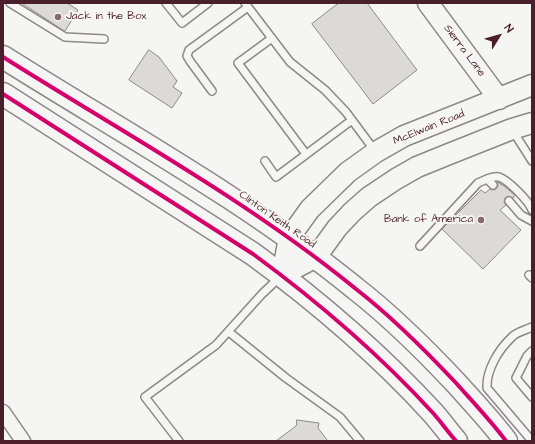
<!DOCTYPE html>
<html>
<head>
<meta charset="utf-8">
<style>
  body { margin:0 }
  #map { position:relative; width:535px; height:444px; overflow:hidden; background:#f5f5f3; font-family:"Architects Daughter",sans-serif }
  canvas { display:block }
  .frame { position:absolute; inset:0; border:4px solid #4a1f2b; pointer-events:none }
  .north { position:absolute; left:479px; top:16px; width:40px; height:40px; -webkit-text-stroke:3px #f6f6f2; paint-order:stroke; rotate:53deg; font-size:11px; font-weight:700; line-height:16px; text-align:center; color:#4a1f2b }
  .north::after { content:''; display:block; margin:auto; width:14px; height:18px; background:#4a1f2b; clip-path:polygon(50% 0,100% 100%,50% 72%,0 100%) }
</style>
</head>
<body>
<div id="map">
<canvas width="535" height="444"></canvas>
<div class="frame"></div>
<div class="north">N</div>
</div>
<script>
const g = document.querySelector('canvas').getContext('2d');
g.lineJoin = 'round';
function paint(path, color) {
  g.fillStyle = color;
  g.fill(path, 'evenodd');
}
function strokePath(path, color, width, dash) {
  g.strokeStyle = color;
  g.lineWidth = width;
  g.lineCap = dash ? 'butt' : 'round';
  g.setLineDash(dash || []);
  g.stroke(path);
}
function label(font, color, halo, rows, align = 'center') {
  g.font = font + ' "Architects Daughter",sans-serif';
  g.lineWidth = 4;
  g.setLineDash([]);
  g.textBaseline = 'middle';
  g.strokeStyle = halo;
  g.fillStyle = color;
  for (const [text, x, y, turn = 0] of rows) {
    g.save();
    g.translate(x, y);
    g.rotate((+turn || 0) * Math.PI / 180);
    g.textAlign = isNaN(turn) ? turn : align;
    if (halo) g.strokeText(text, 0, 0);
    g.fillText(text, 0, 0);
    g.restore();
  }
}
const building = new Path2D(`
  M22,3H67L78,10L65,31Z
  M339,3H367L417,70L373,104L312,24Z
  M149,50L159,57L177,81L173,87L182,93L172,108L129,80Z
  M497,182L504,186L515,195L513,198L508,196L505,198L504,202L506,205L500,210L521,230L483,269L442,229L481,190L485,193L490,189L492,190L496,189L498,186Z
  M297,420L319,423L318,428L328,441H276L296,426Z`);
paint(building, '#dcdad9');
strokePath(building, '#8f8788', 1);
const lane = new Path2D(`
  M10,3L65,37L104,39
  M166,3L182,23L208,3
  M245,3L290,62L325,90L346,112L375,151
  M272,38L238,63L306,154
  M212,91L190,61L187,56L189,50L248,7
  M513,131L532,161
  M265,161L276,177L352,120
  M487,179C490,178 495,176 499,177C508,180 529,201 532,210
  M509,201L521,215L532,221
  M420,246L478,183L487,179L493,185
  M529,275L532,278
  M229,332L286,378L340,417L360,441
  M532,351L527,356L516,378L532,397
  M179,441L145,397L216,345L262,294L280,277
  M532,441L487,388C486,370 499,349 512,337C516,332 526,330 532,327`);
const street = new Path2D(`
  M3,412L23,441`);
const secondary = new Path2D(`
  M428,3L499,99
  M282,275L289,238L310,209L348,172L376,152L404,136L532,85
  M282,275L316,257L337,228L352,212L369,197L396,179L417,167L449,154L512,129L532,123`);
const primary = new Path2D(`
  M3,57C122,132 247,200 356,289C392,317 425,350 456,383C473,402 491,421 506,441
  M3,94L253,254C317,301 379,354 433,413C441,422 448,432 456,441`);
strokePath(lane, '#8f8788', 10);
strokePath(street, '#8f8788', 17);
strokePath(secondary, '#8f8788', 23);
strokePath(primary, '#8f8788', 25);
strokePath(lane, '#f5f5f3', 7);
strokePath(street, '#f5f5f3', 14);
strokePath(secondary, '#f5f5f3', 20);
strokePath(primary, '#f5f5f3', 22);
strokePath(new Path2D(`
  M3,57C122,132 247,200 356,289C392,317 425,350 456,383C473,402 491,421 506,441
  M3,94L253,254C317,301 379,354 433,413C441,422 448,432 456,441`), '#d6006c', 4);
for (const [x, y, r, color] of [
  [58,17,4,"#866a71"],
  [481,220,4,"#866a71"]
]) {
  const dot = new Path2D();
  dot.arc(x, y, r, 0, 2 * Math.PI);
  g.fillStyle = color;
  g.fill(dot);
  strokePath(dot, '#f6f6f2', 1.5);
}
label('11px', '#4a1f2b', '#f6f6f2', [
  ["Jack in the Box",66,17],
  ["Bank of America",473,220,"right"]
], 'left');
label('11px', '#4a1f2b', '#f6f6f2', [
  ["Sierra Lane",464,51,53],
  ["McElwain Road",429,128,-22],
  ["Clinton Keith Road",277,220,35]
]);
</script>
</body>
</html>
